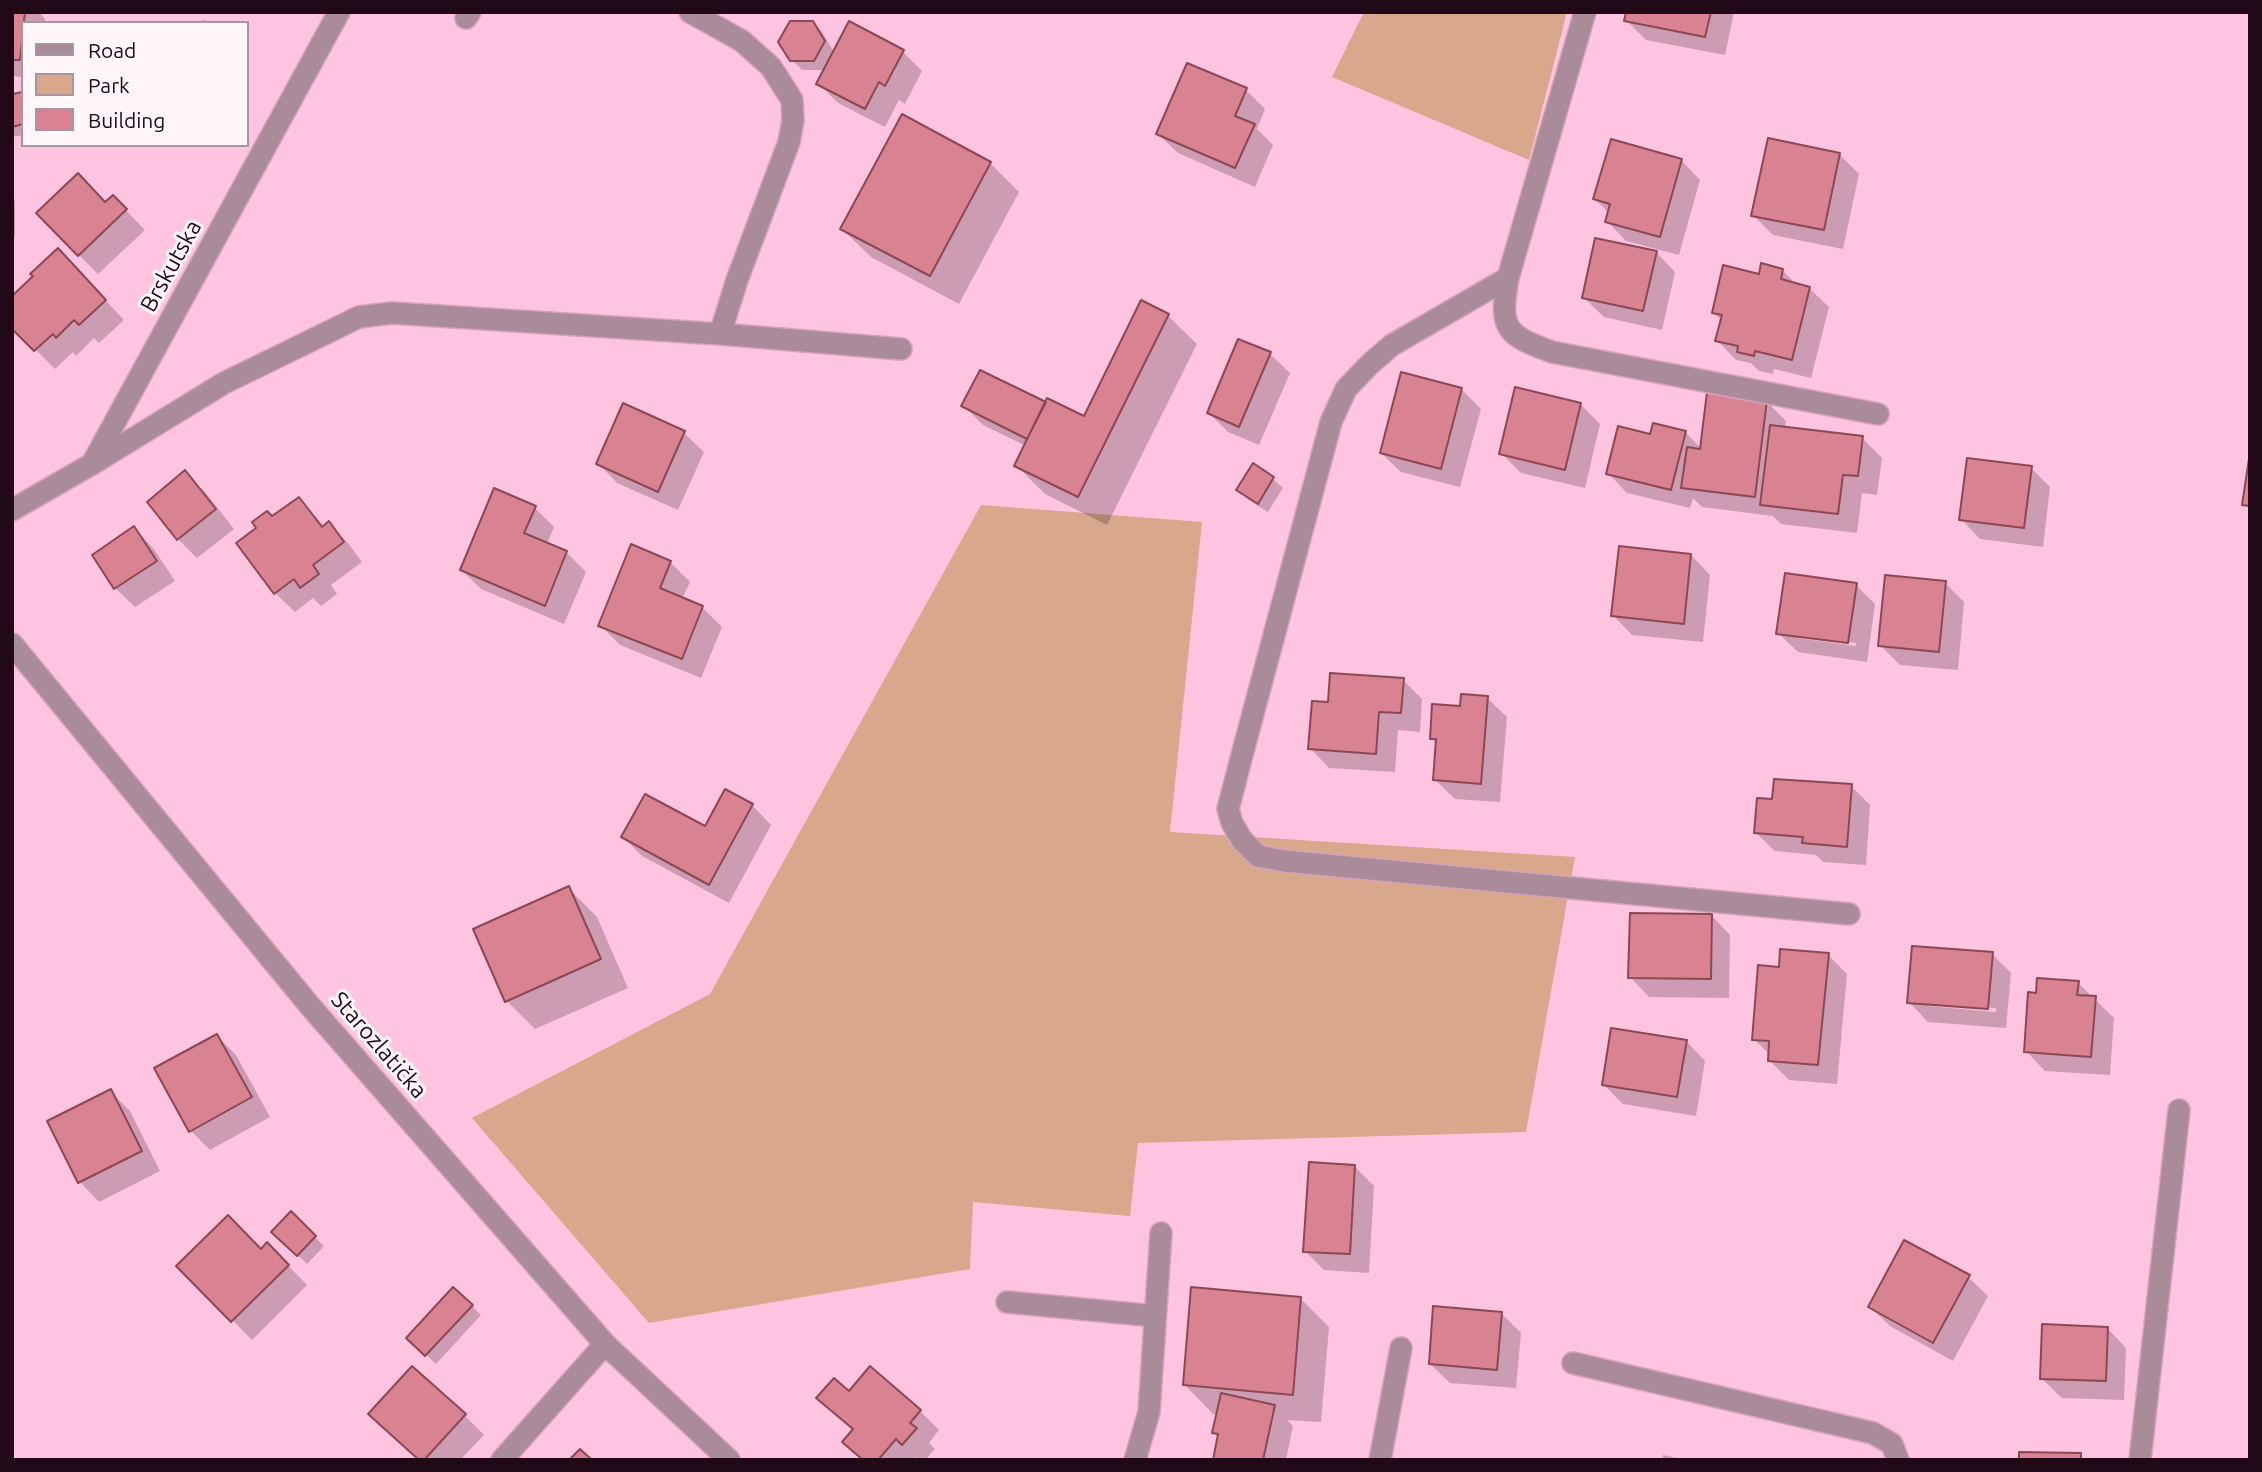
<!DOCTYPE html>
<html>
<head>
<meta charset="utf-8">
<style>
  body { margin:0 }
  #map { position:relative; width:2262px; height:1472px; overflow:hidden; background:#ffc4df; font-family:Ubuntu,sans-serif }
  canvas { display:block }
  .frame { position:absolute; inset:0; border:14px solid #220917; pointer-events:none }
  .legend { position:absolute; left:21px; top:21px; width:228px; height:126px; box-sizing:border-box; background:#fef6f9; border:2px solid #a6979f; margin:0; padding:9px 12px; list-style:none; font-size:21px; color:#220917 }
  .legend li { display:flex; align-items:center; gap:14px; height:35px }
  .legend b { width:35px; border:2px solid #a6979f }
</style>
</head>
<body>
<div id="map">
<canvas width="2262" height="1472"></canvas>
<div class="frame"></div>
<ul class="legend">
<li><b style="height:9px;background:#aa8b99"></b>Road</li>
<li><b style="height:19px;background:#d9a78c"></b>Park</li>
<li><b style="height:19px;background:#d98392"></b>Building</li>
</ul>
</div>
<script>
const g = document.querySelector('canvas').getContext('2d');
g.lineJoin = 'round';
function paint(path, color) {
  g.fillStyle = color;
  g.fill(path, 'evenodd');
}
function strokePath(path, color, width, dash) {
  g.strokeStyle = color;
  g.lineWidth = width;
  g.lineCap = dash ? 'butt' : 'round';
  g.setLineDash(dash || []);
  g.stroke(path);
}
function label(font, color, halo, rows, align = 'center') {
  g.font = font + ' Ubuntu,sans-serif';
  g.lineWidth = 6;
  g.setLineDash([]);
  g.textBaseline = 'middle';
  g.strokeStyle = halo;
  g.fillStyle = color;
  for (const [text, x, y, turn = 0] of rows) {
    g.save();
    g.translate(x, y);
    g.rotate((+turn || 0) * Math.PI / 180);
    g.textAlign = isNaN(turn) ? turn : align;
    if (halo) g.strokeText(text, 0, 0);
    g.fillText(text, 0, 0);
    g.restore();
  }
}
paint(new Path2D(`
  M1364,12H1567L1529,160L1332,77Z
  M981,505L1202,522L1170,832L1575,857L1526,1132L1138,1143L1130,1216L973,1202L970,1269L649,1323L472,1118L710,994Z`), '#d9a78c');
paint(new Path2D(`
  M12,12H39L45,19V23H23V77L12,76Z
  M1628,12H1734L1725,55L1646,40L1626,20Z
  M206,20L209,23H186Z
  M813,22L822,32L834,52H903L922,71L905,104L899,100L885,127L838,103L818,83L825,70H802L792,60Z
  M1246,90L1265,109L1257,129L1273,145L1255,187L1178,153L1158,134Z
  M23,94V135L12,137V96Z
  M1839,154L1859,174L1843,249L1773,235L1753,215Z
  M1681,160L1700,180L1679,255L1626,241L1607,221L1609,213L1595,199Z
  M990,163L1019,192L959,304L871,257L842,229Z
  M113,197L145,230L98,274L79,255L106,204Z
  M12,199L15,201V237H12Z
  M1656,252L1675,272L1662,330L1604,317L1584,298Z
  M77,270L124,320L99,343L94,338L76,356L73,352L55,369L12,326Z
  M1782,270L1797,285L1809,288L1829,307L1811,378L1774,369L1773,374L1759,371L1751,363L1736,360L1717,340L1722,321L1713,312L1760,276Z
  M1142,303L1168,316L1197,344L1107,525L1045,494L1016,465L1026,446L983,425L964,406L1084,418Z
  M1270,354L1290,373L1259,445L1228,432L1209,413Z
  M1461,389L1481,409L1460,487L1401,472L1381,453Z
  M1766,401L1786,421L1785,429L1862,438L1882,458L1877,495L1862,493L1857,533L1781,524L1773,516L1702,507L1693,498L1690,508L1627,493L1608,473L1651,436L1685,432L1702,449Z
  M1581,405L1600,424L1585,488L1521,473L1501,453Z
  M624,406L684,433L704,452L678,510L617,483L598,463Z
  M1253,466L1273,479L1283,488L1268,512L1247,499L1238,489Z
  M2031,468L2050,487L2043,547L1980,539L1961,519Z
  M185,473L205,492L234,529L197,558L178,539Z
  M299,499L325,527L329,523L348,543L362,562L331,585L337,594L321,606L313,598L295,612L275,593L259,528Z
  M535,508L554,527L547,544L566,552L586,572L564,624L481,589L462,570Z
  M134,528L153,548L175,581L135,607L115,588Z
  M1691,555L1710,575L1703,642L1632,635L1613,615Z
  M670,562L690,582L682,599L702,607L722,627L701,678L620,645L600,625Z
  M1945,583L1964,602L1958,670L1900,665L1880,645Z
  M1856,585L1875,604L1867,662L1798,652L1778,633ZM1797,635L1856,643V646L1797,638Z
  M1403,680L1422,699L1420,732L1398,730L1395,772L1329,768L1310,748L1329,704Z
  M1487,698L1507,717L1500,802L1455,799L1435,780L1438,745L1431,738L1462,708Z
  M1851,786L1870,805L1866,865L1823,862L1816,855L1775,851L1755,832L1774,801Z
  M752,805L771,825L729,903L642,856L623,837L706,829Z
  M568,888L597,917L628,988L535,1029L507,1001Z
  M1711,915L1730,935L1729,998L1649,997L1630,977Z
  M1992,954L2011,973L2006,1028L1928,1022L1909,1002ZM1928,1003L1996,1008V1012L1928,1006Z
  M1828,955L1847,974L1837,1084L1789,1080L1769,1060L1770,1055L1754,1039L1780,969Z
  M2078,983L2114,1018L2110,1075L2045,1071L2026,1051L2038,995Z
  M217,1036L236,1055L270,1117L210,1150L190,1130Z
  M1686,1041L1705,1061L1696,1116L1623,1104L1604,1085Z
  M110,1091L130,1111L160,1171L99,1202L80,1182Z
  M1355,1167L1374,1186L1369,1273L1324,1270L1305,1251Z
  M291,1214L324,1246L307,1264L274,1232Z
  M267,1244L307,1285L252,1340L179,1266L261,1251Z
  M1968,1277L1988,1296L1953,1361L1890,1326L1870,1307Z
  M1300,1298L1329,1327L1321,1422L1287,1420L1293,1426L1286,1460H1214L1219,1438L1214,1433L1218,1414H1213L1185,1385Z
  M472,1306L481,1315L436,1364L408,1338Z
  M1501,1313L1521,1333L1516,1388L1450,1383L1430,1364Z
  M2107,1328L2126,1348L2124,1400L2062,1398L2042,1379Z
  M849,1393L920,1411L939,1430L929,1443L935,1449L925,1460H920L916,1457L914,1460H863L854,1430L819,1398Z
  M464,1415L484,1435L460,1460H419Z
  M1663,1455L1687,1460H1662Z`), '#0003');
const building = new Path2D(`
  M12,12H25L20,60H12Z
  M1626,12H1711L1705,37L1624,21Z
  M790,21H813L825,41L814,61H790L778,42Z
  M849,21L904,50L885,86L879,82L865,109L816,84Z
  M1187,63L1247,88L1235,116L1255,124L1235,168L1156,134Z
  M23,92V124L12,127V94Z
  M902,114L991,162L930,276L840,229Z
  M1768,138L1840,153L1824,230L1751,216Z
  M1611,139L1682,159L1660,237L1605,222L1610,204L1593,199Z
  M78,173L105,202L113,195L127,209L78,256L36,213Z
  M1595,238L1657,251L1643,311L1582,298Z
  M58,248L106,300L79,325L74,320L56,338L53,334L34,351L12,329V296L33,276L30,274Z
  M1761,263L1783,269L1781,279L1810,287L1792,360L1755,351L1754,356L1737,352L1738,346L1715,341L1722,315L1712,313L1723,265L1759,274Z
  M1141,300L1169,314L1078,497L1014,466L1047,398L1084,416Z
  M1238,339L1271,352L1239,427L1207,413Z
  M980,370L1046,402L1027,439L961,406Z
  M1401,372L1462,388L1441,469L1380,453Z
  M1515,387L1581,403L1565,470L1499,454Z
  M1707,392L1767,400L1755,497L1681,488L1687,447L1700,449Z
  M623,403L685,431L658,492L596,464Z
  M1653,423L1686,431L1671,490L1606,474L1618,426L1650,434Z
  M1770,425L1863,436L1858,476L1843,475L1838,514L1760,505Z
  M2250,452V506L2242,505Z
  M1967,458L2032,466L2024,528L1959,520Z
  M1253,463L1274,477L1258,504L1236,490Z
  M185,470L216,509L177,540L147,502Z
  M494,488L536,506L524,533L567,551L545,606L460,570Z
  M299,497L322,527L329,521L344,542L313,565L319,574L300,588L294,579L274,594L236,543L256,528L252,522L267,511L272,516Z
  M134,526L157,561L114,589L92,555Z
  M631,544L671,561L660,588L703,606L682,659L598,626Z
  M1619,546L1691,554L1684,624L1611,616Z
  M1785,573L1857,583L1848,643L1776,634Z
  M1885,575L1946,581L1939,652L1878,646Z
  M1330,673L1404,678L1401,713L1379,712L1376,754L1308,749L1312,701L1328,702Z
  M1461,694L1488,696L1481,784L1433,780L1436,739H1430L1432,704L1460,706Z
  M1774,779L1852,784L1847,847L1802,843L1803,837L1754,833L1757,798L1772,799Z
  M725,789L753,804L709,885L621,837L645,794L705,826Z
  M569,886L601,959L505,1002L473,929Z
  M1630,913L1712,914L1711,979L1628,978Z
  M1912,946L1993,952L1988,1009L1907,1003Z
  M1780,949L1829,953L1818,1065L1768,1061L1769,1041L1752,1040L1758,965L1779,967Z
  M2037,978L2079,981L2077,995L2096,996L2091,1057L2024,1052L2028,992L2036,993Z
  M1611,1028L1687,1040L1677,1097L1602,1085Z
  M217,1034L252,1097L189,1132L154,1068Z
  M111,1089L142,1151L78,1183L47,1121Z
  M1309,1162L1355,1165L1350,1254L1303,1252Z
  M291,1211L316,1236L297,1256L271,1232Z
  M228,1215L261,1249L267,1242L289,1265L231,1322L176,1266Z
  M1904,1240L1970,1275L1933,1343L1868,1307Z
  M453,1287L473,1305L425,1356L406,1338Z
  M1191,1287L1301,1297L1293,1395L1183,1385Z
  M1433,1306L1502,1312L1497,1370L1429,1364Z
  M2042,1324L2108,1327L2106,1381L2040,1379Z
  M412,1366L466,1414L424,1460H419L368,1414Z
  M870,1366L921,1410L910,1423L917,1428L902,1445L896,1439L878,1460H863L842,1442L853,1429L816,1398L834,1378L849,1391Z
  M1221,1393L1275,1405L1263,1460H1213L1218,1434L1212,1433Z
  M580,1449L592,1460H569Z
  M2019,1452L2081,1453V1460H2019Z`);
paint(building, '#d98392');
strokePath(building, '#8c4754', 2);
const lane = new Path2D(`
  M690,12L742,41L771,67L792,100L793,120L789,142L737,280L720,334
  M466,18L470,12
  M92,464L224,383L359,317L392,313L720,334L901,349
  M1007,1302L1155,1316
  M502,1460L605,1344`);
const street = new Path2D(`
  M1585,12L1508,278C1499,328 1505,335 1552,352L1878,414
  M1508,278L1392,345L1370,364L1346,389L1331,422L1242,755L1228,809L1232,823L1242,840L1258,856L1284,861L1849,914
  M12,510L92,464L339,12
  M12,644L310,1006L605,1344L729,1460
  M1573,1363L1873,1433L1892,1444L1898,1460
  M1135,1460L1149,1412L1161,1233
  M1380,1460L1401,1348
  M2140,1460L2179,1110`);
strokePath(lane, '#d7a2bb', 24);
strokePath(street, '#d7a2bb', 24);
strokePath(lane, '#aa8b99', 21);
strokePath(street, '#aa8b99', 21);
label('23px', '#220917', '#fef6f9', [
  ["Brskutska",171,266,-61],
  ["Starozlatička",379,1045,49]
]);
</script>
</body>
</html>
